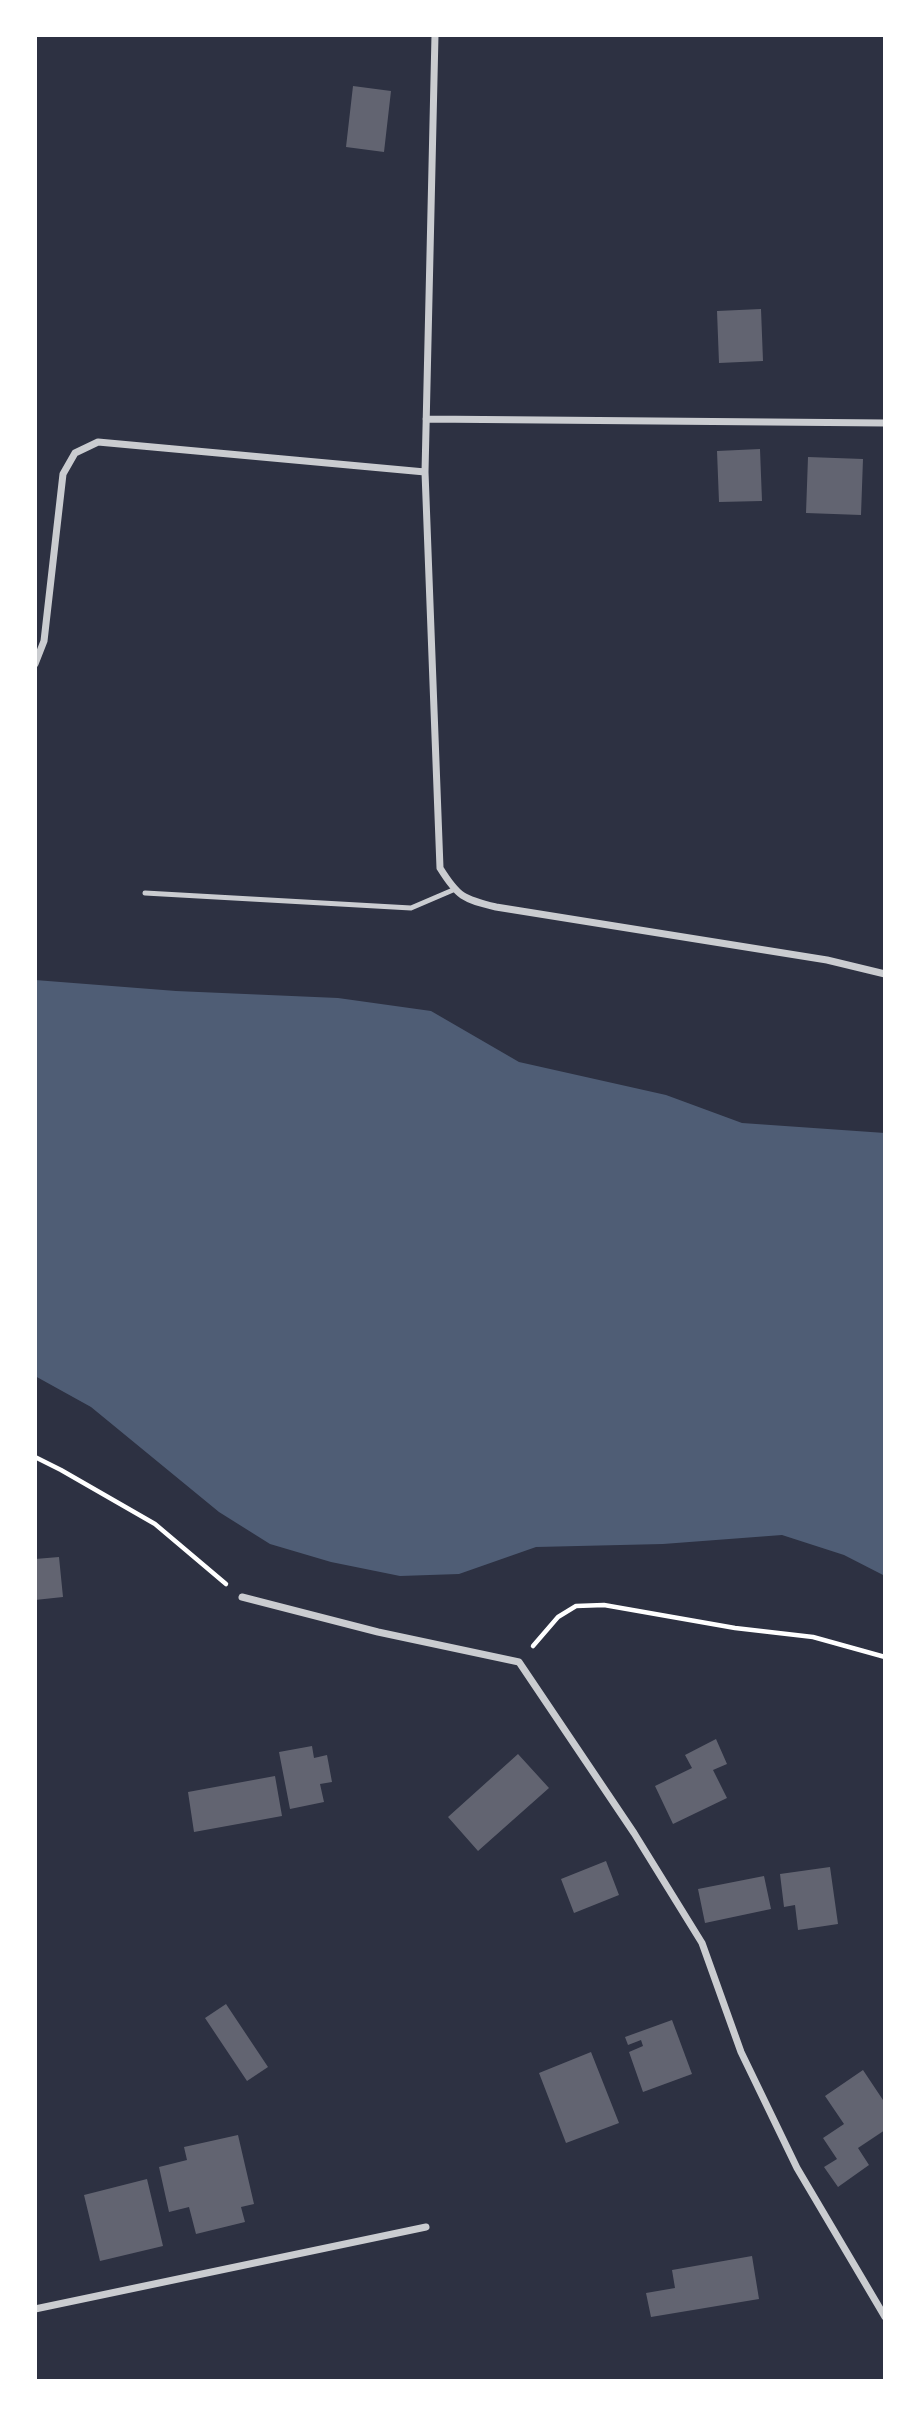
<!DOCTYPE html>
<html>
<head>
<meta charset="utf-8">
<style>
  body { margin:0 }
  #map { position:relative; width:920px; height:2416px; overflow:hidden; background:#2d3142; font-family:Arial,sans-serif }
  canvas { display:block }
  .frame { position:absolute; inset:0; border:37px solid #fff; pointer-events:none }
</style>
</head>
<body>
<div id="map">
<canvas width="920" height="2416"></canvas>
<div class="frame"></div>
</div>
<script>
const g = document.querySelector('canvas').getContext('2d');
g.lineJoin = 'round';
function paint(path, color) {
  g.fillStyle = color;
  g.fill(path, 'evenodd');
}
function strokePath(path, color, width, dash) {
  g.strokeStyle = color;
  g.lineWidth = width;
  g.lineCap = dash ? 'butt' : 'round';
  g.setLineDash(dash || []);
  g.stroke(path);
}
paint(new Path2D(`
  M35,980L176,991L338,998L431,1011L519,1062L666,1095L742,1123L885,1133V1576L844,1555L782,1535L663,1544L536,1547L459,1574L400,1576L331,1562L270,1544L219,1512L91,1407L35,1376Z`), '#4f5d75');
paint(new Path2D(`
  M353,86L391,91L384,152L346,147Z
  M761,309L763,361L719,363L717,311Z
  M760,449L762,501L719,502L717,451Z
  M808,457L863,459L861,515L806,513Z
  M59,1557L63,1597L35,1600V1559Z
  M716,1739L727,1764L713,1770L727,1798L673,1824L655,1786L692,1768L685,1755Z
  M312,1746L314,1758L327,1755L332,1782L320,1784L324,1802L290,1809L279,1752Z
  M518,1754L549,1788L478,1851L448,1817Z
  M275,1776L282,1816L194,1832L188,1792Z
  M606,1861L619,1895L574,1913L561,1879Z
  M830,1867L838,1924L798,1930L795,1905L784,1907L780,1874Z
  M764,1876L771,1909L705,1923L698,1889Z
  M226,2004L268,2067L247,2081L205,2018Z
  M672,2020L692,2074L643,2092L629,2052L643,2046L641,2040L628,2045L625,2037Z
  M591,2052L619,2123L566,2143L539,2073Z
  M863,2070L885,2103V2130L858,2148L869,2165L838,2187L824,2167L837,2159L823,2138L844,2124L825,2096Z
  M238,2135L254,2204L241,2207L245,2222L196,2234L189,2207L169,2212L159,2167L187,2160L184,2147Z
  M147,2179L163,2246L100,2261L84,2195Z
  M752,2256L759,2299L651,2317L646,2293L675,2288L672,2270Z`), '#626471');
strokePath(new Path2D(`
  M35,1457L61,1470L155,1524L226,1584
  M533,1646L558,1617L576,1606L604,1605L735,1628L813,1637L885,1657`), '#fff', 4.5);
strokePath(new Path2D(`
  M145,893L411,908L453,890`), '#caccd0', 5);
strokePath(new Path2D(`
  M435,35L425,472L440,868C458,897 463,899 496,907L827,960L885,974
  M426,419L885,423
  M35,664L44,641L63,474L75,453L98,442L425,472
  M242,1597L378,1632L519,1662L634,1833L702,1943L741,2052L797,2168L885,2317
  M35,2309L426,2227`), '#caccd0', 7);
</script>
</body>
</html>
